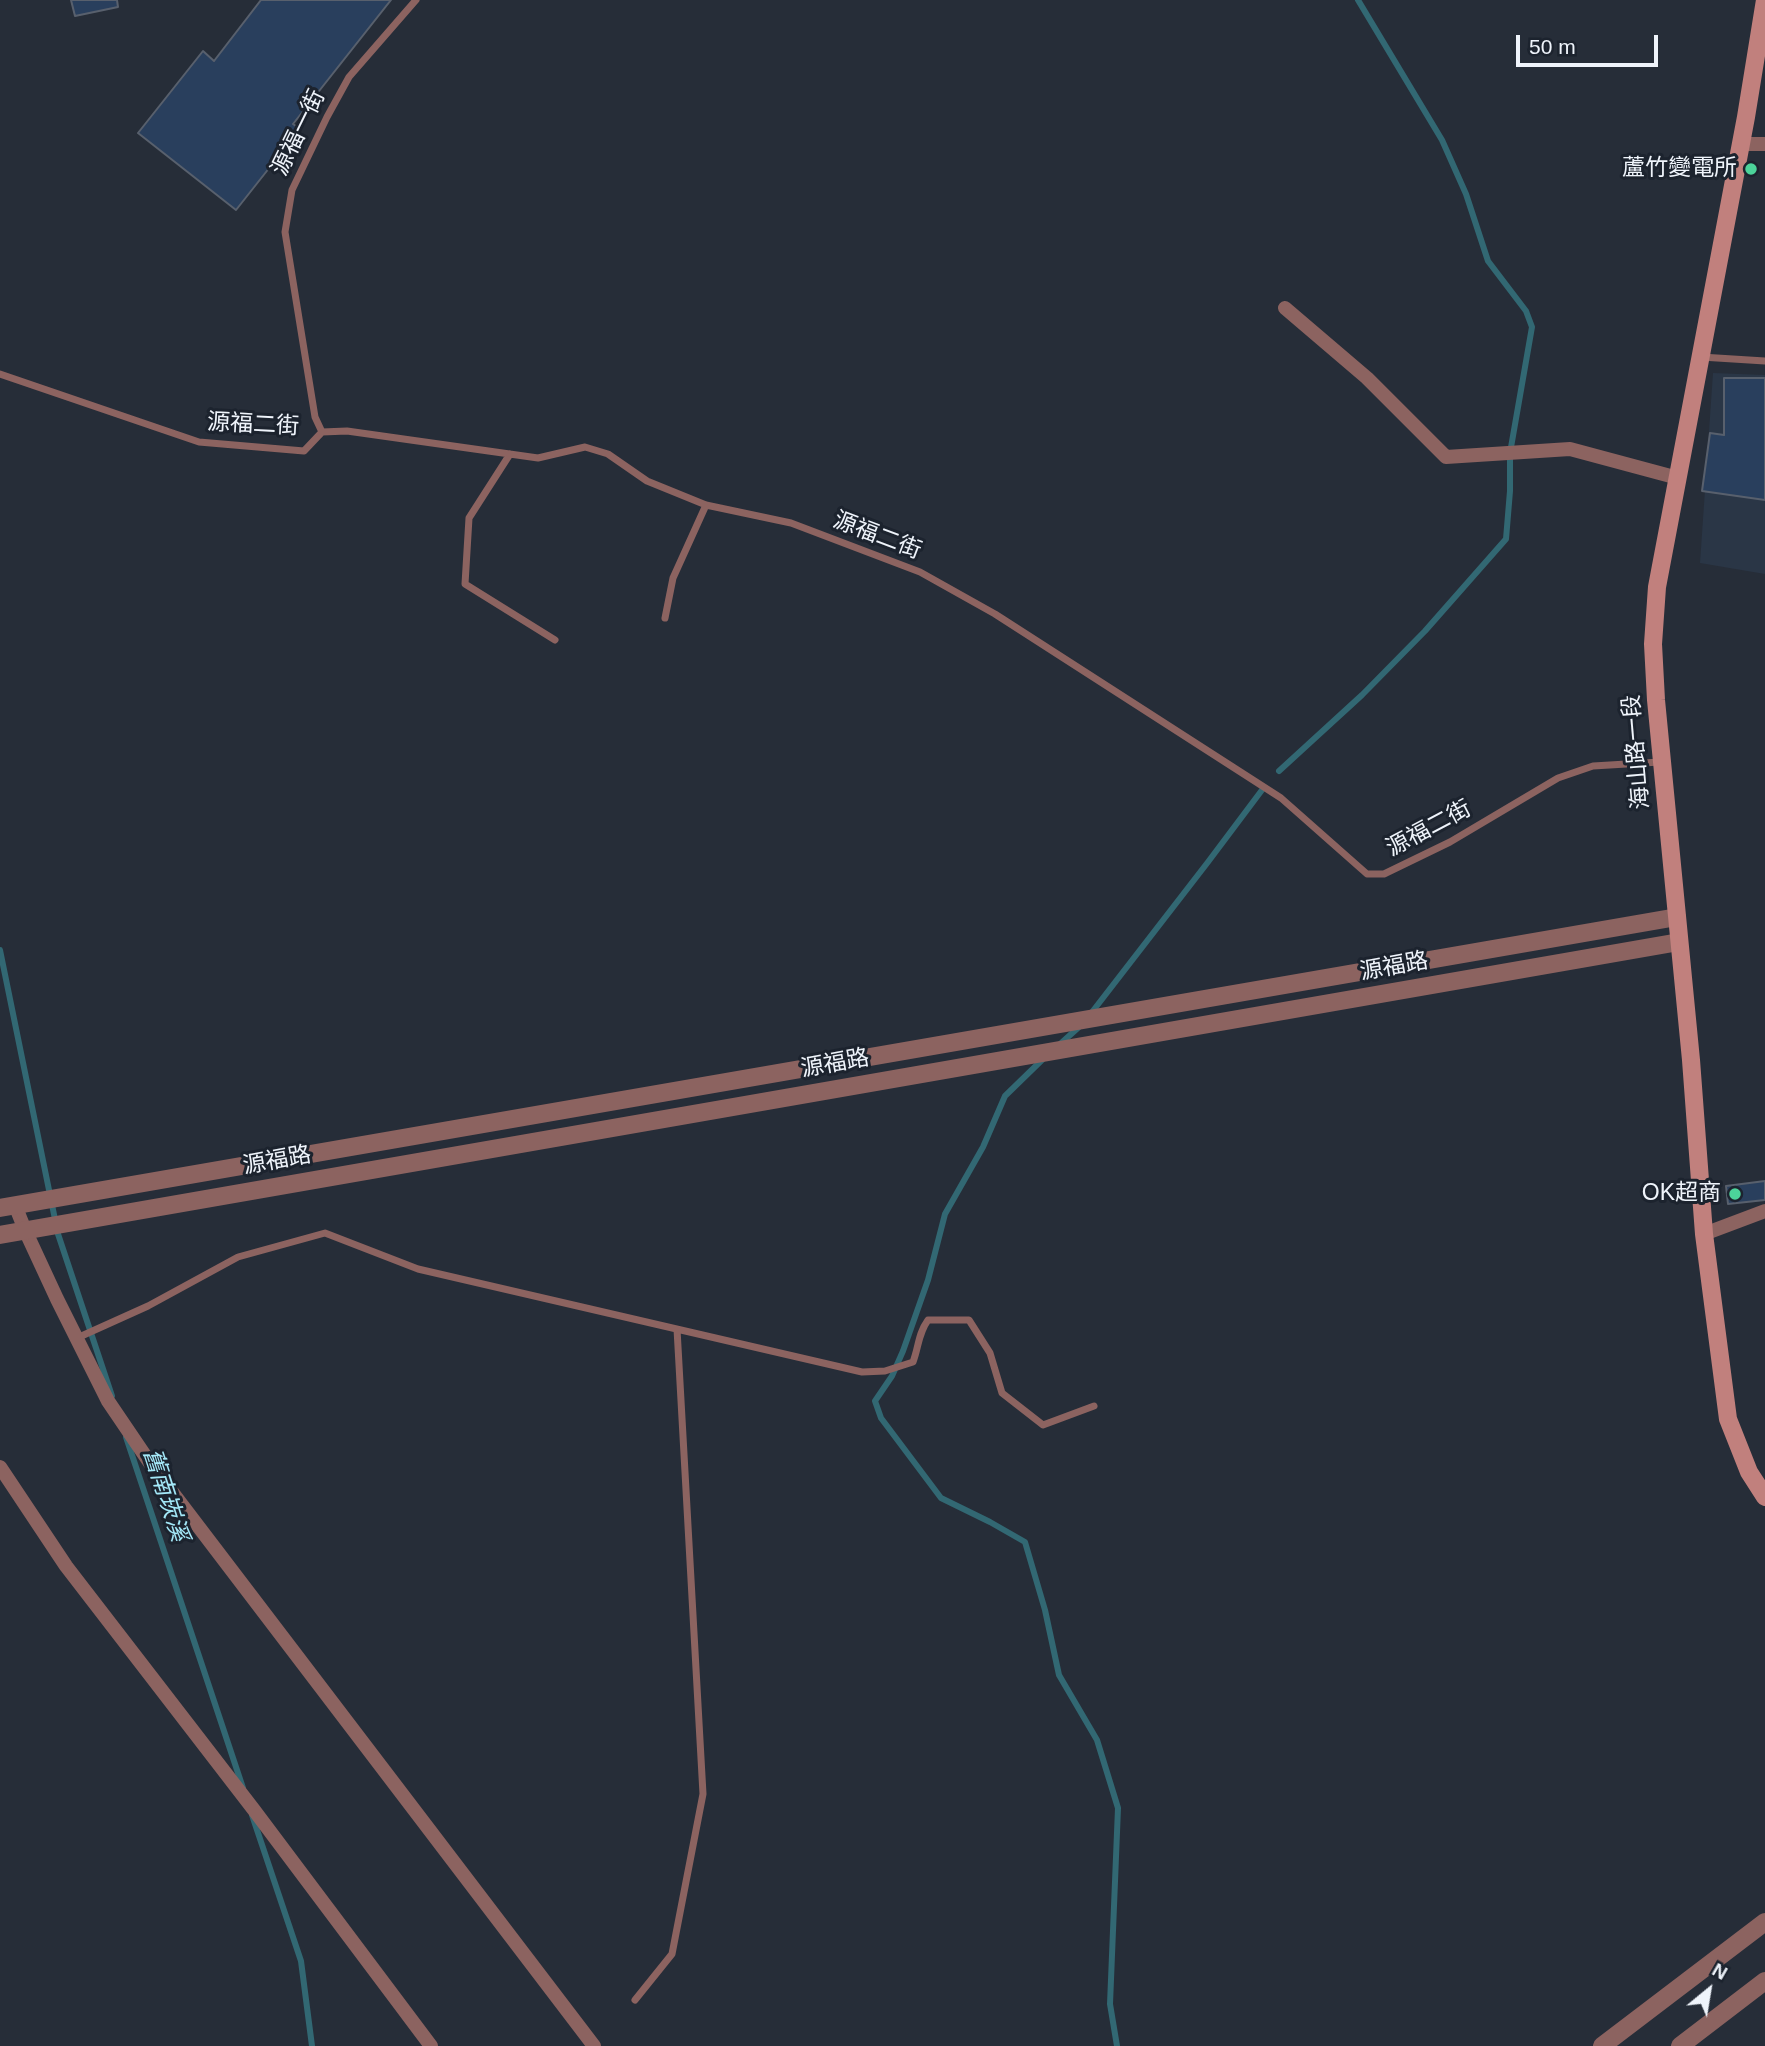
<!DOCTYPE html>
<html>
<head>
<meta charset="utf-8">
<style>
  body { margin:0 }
  #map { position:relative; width:1765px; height:2046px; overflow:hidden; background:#262d38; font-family:Arial,sans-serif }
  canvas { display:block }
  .north { position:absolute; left:1674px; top:1955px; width:70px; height:70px; -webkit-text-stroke:5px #1c232e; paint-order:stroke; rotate:30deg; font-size:19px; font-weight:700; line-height:28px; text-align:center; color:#eff4fb }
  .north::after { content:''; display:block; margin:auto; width:24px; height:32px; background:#eff4fb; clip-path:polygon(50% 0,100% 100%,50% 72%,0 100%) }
  .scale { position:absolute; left:1516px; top:35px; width:142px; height:32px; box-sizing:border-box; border:4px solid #eff4fb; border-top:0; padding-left:9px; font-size:21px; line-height:24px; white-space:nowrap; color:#eff4fb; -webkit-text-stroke:5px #1c232e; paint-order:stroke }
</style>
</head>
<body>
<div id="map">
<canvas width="1765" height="2046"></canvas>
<div class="north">N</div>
<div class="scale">50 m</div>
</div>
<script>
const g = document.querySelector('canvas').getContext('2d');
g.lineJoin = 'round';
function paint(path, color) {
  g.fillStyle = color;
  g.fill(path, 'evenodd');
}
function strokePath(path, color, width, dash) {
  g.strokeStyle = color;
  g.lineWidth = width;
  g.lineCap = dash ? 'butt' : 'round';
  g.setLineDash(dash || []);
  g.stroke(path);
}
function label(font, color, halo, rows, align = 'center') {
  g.font = font + ' Arial,"Noto Sans TC",sans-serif';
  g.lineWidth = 6;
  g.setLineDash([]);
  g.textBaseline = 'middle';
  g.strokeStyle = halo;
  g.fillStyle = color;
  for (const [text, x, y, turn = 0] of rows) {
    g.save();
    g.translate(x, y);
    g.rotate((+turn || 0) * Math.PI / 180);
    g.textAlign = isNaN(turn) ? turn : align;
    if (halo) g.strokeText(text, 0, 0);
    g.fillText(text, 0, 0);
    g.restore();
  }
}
paint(new Path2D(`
  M1713,373L1765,375V574L1700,563Z`), '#2a3646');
strokePath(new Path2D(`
  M1279,771L1362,695L1425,631L1506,539L1510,491V453L1532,327L1526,311L1488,261L1466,194L1442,140L1358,0
  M0,950L58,1234L112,1396
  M1089,1016L1208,862L1262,790
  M1059,1045L1079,1027
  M1043,1059L1005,1096L983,1147L945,1214L928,1280L903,1351L892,1376L875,1401L881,1418L941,1498L990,1522L1025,1542L1045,1610L1059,1675L1097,1740L1118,1808L1110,2004L1117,2046
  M126,1437L243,1788
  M252,1815L301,1961L312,2046`), '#326873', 6);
const building = new Path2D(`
  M71,0H117L118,7L75,16Z
  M261,0H391L293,124L300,129L236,210L138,133L203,51L214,61Z
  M1724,378H1765V500L1702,491L1710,433L1724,435Z
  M1765,1181V1200L1728,1204L1726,1186Z`);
paint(building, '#293f5d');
strokePath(building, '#58606d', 2);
strokePath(new Path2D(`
  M1701,357L1765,361
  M0,374L199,442L304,451L322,432L347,431L538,458L585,447L608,454L647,481L706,505L791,523L920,572L995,614L1281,798L1367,874H1384L1450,842L1558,778L1593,766L1660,762
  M322,432L315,417L285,232L292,190L327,117L349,77L416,0
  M510,454L469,518L465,584L555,640
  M665,618L673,578L706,505
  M77,1338L148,1306L238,1257L325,1233L418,1269L862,1372L885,1371L913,1362C919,1346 918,1334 928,1320H969L990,1353L1002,1393L1043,1425L1094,1406
  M635,2000L672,1954L703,1794L677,1329`), '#8c6360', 7);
strokePath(new Path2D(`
  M1740,144H1765
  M1285,308L1367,378L1446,457L1570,449L1678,478
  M15,1205L25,1230L57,1299L108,1401L150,1463L594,2046
  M1704,1234L1765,1211
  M0,1467L66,1566L254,1810L431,2046`), '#8c6360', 14);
strokePath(new Path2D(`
  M0,1208L1677,917
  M0,1235L1679,942
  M1602,2046L1765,1922
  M1680,2046L1765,1981`), '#8c6360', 18);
strokePath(new Path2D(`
  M1765,0L1746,117L1657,587L1653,644L1656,700L1691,1060L1704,1234L1728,1419L1749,1472L1765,1497`), '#c1807d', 18);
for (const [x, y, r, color] of [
  [1751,169,7,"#4cd39a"],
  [1735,1194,7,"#4cd39a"]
]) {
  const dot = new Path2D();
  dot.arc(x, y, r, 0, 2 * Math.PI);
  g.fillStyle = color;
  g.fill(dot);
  strokePath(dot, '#1c232e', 2.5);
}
label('23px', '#eff4fb', '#1c232e', [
  ["源福一街",299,133,-64],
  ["源福二街",253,425,3],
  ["源福二街",877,536,21],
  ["海山路一段",1637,752,-95],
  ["源福二街",1429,829,-28],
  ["源福路",1394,967,-10],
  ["源福路",835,1064,-10],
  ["源福路",277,1161,-10]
]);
label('23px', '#eff4fb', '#1c232e', [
  ["蘆竹變電所",1737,169],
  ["OK超商",1721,1194]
], 'right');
label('italic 24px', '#a4e8f8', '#1c232e', [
  ["舊南崁溪",165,1495,72]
]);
</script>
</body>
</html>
